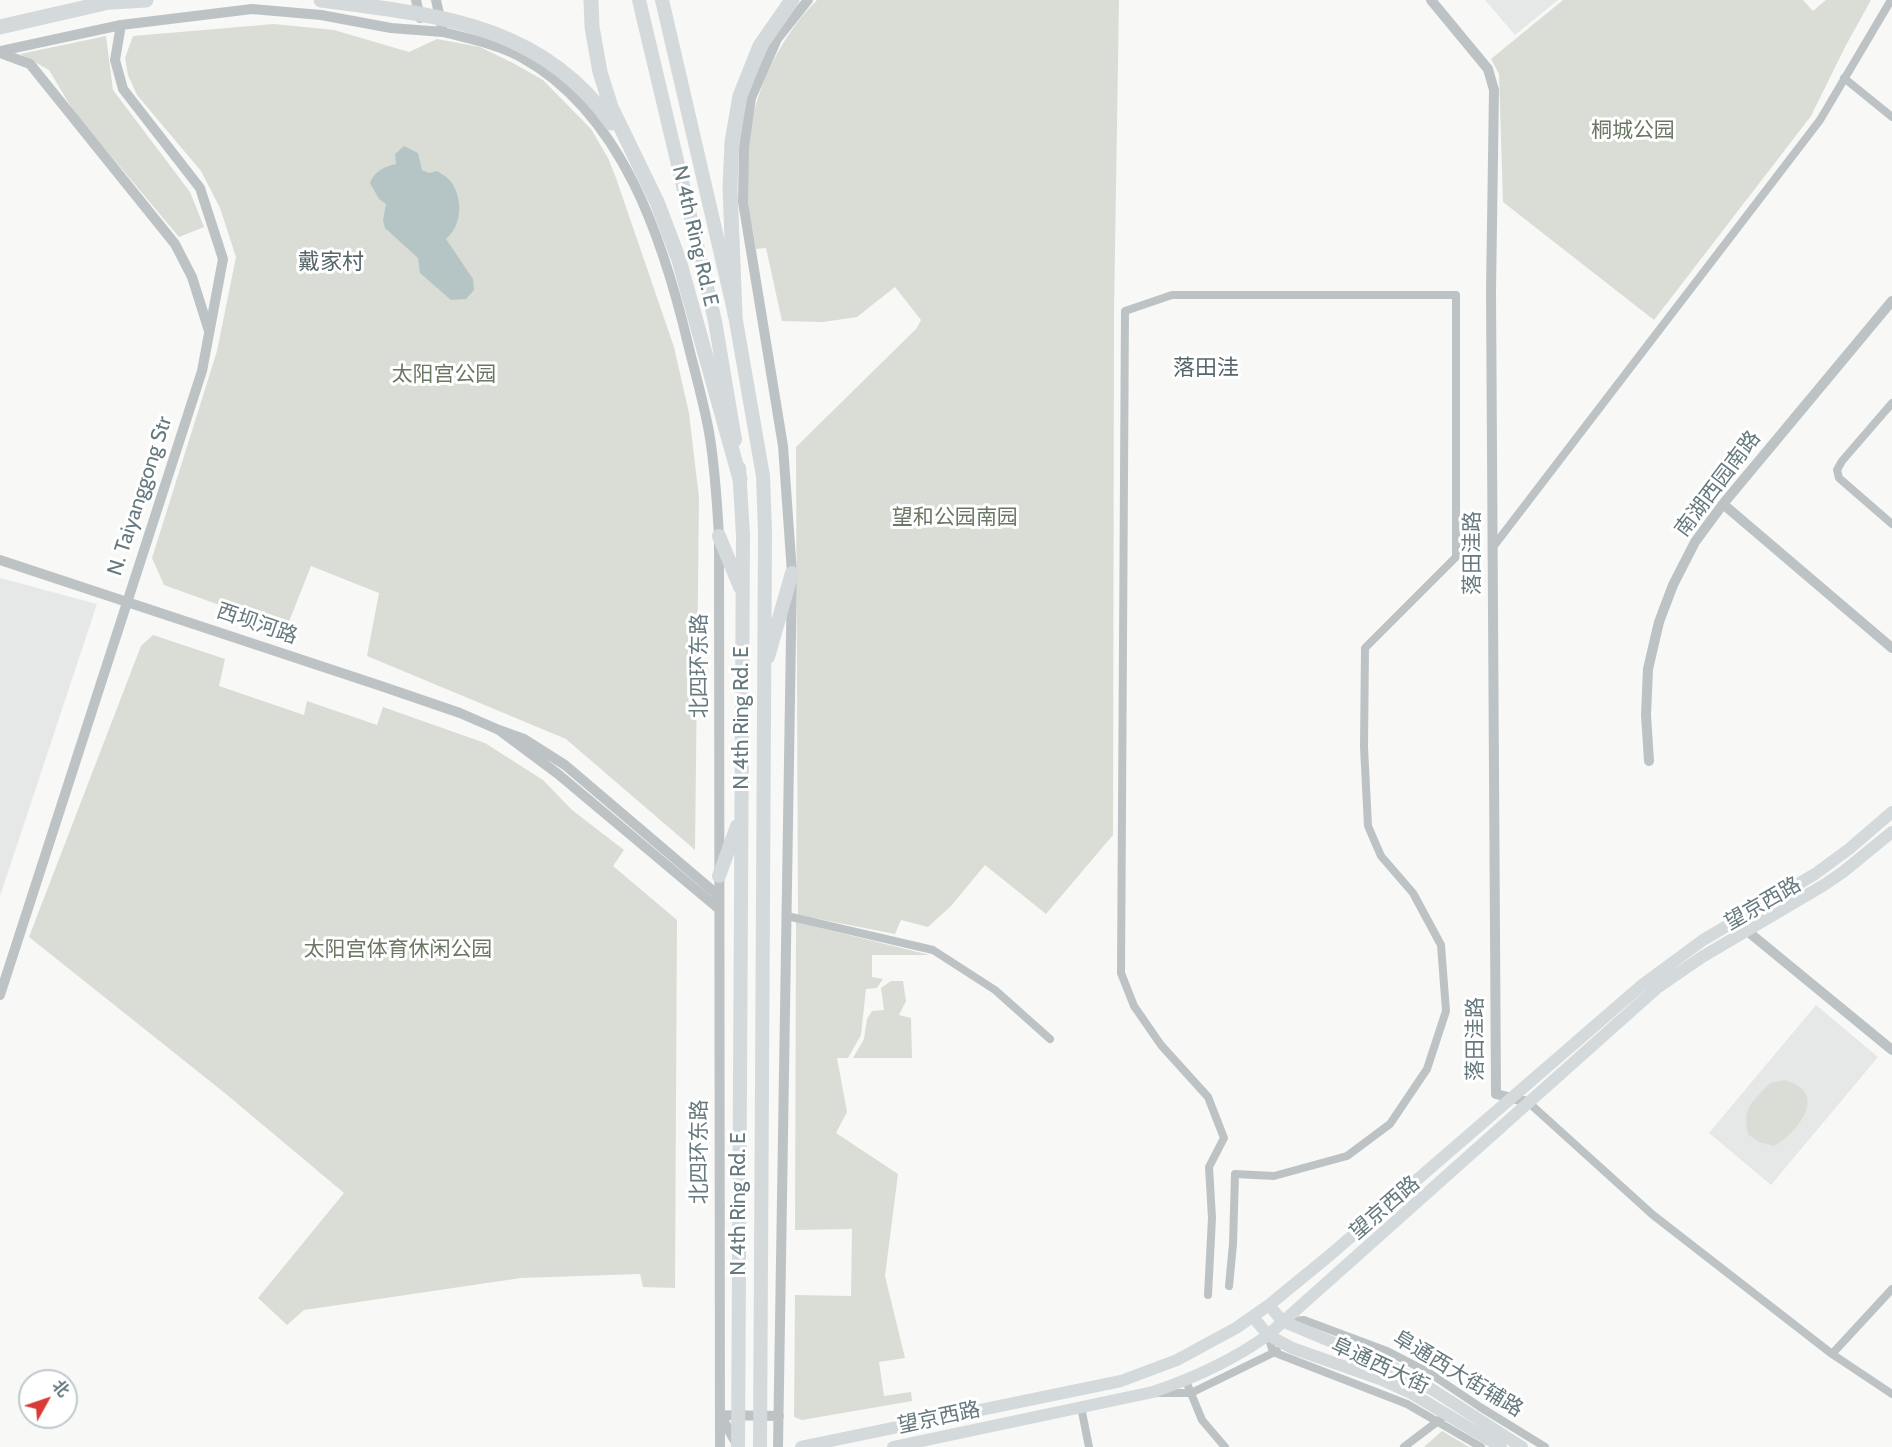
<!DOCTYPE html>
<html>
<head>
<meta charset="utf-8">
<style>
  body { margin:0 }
  #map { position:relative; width:1892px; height:1447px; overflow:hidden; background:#f8f8f6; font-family:Cabin,"Noto Sans SC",sans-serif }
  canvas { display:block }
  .north { position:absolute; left:18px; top:1369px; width:60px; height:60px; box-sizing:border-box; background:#fff; border:2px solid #c1c9cc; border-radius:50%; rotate:50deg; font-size:16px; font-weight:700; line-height:24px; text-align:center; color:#65797f }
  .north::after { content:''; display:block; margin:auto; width:21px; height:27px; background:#d93c36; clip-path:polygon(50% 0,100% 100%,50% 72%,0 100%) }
</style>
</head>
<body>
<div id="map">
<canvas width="1892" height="1447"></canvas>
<div class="north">北</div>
</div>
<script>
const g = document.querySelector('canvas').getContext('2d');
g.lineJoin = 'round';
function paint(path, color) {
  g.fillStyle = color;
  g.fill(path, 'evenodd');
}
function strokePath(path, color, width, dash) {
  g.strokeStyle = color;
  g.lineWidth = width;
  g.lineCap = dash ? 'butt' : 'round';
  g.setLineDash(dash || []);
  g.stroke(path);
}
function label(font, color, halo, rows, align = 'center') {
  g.font = font + ' Cabin,"Noto Sans SC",sans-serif';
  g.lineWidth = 6;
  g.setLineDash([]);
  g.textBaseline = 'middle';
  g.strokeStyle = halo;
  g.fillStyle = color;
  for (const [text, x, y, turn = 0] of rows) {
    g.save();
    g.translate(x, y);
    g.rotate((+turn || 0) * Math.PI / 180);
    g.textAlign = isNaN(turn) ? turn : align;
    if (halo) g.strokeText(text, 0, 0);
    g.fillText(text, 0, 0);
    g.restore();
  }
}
paint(new Path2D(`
  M1485,0H1558L1515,35Z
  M0,578L97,604L0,896Z
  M1816,1005L1878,1057L1771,1185L1709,1133Z`), '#e6e8e7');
paint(new Path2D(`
  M817,0H1119L1114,312L1113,835L1046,914L985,865L951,906L928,927L901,920L895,934L798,915L796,447L917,328L921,320L895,287L857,317L823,322L782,321L766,248L756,249C753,229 748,209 747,189C741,121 769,48 817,0Z
  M1563,0H1803L1813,11L1826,0H1871L1845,47L1811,116L1654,320L1503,202L1499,74L1491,59Z
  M274,24L334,30L409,52L437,39L480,47L513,63L543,80L591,129L608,158L616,178L674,347L689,413L699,498L695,850L566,739L367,656L379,593L311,566L286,629L164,585L152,558L217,351L236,257L220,208L201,171L137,95L128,75L125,58L133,36Z
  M106,36L113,90L190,192L204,227L179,237L74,112L49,70L20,54Z
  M153,635L225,659L219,686L304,715L307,701L377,725L383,707L485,743L543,780L572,810L624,850L613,866L677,920L675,1288L643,1287L640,1274L521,1278L304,1310L287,1325L258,1298L344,1193L226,1094L29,937L141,646Z
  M796,922L930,955H872V977L883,979L877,988L866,989L861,1035L848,1058H837L847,1112L836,1133L898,1174L885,1276L905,1358L879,1362L884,1396L911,1392L912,1401L802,1420L794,1417L795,1295L851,1296L852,1229L795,1230Z
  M891,981H903L906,1001L899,1015L911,1018L912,1058H853L864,1039L867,1019L872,1011L884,1010L881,988Z
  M1785,1080C1789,1082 1795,1083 1798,1086C1824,1103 1791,1137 1774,1146L1759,1142L1748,1134C1742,1106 1752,1103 1770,1083Z
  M1442,1431L1469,1447H1424Z`), '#daddd6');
paint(new Path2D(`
  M404,146L418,153L422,170L429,173L437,171C442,174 449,178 452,183C463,201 462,225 446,239L473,279L474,290L466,299L451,300L420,273L418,258L385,228L383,220L386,204L379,199L370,183C374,171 386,166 396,164L395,154Z`), '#b5c5c6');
strokePath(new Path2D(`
  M1844,78L1892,117
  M1892,403L1842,461L1837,470L1839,478L1892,524
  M1493,547L1820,120L1891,0
  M787,916L933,950L995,990L1050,1039
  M1528,1102L1653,1215L1832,1354L1892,1394
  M1208,1295L1212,1218L1209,1167L1224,1138L1208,1097L1161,1045L1134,1006L1121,973L1125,311L1172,295H1456V557L1365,648L1364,747L1368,826L1381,856L1413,893L1441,945L1446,1011L1427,1069L1390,1124L1347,1156L1274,1176L1235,1174L1233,1244L1229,1286
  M1287,1321L1304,1320L1387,1351L1428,1372L1480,1407L1545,1447
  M1268,1335L1273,1352L1407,1404L1481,1447
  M1832,1354L1892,1289
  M1186,1381L1202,1420L1225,1447
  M1159,1393H1191L1277,1351
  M1081,1407L1089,1447
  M1404,1447L1442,1418`), '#bdc3c5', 8);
strokePath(new Path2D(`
  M416,0L420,18
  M436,0L443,32C470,39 497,44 521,57C623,113 664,242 689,348C696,376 704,404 709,432C715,466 717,501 719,536L720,1447
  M1431,0L1488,69L1494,90L1491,291L1496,1094L1528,1102
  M0,51L121,25L252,9L321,15L391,28L443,32
  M0,53L30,64L175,244L192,277L209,331
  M1723,504L1892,648
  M0,560L381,686L460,713L499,730
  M1649,761L1646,715L1648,669L1659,622L1673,585L1695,542L1723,504L1892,301
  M719,909L558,774L499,730L524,739L565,765L719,896
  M1738,919L1746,930L1892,1050
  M0,995L202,371L223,259L200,188L123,89L115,60L121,25
  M720,1415L779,1416
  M720,1415L738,1446
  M778,1447L792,573L783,446L743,202L744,147L751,98L777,39L808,0`), '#bdc3c5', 10);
strokePath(new Path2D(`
  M1269,1305L1282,1321L1394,1368L1433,1390L1522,1447
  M1253,1317L1268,1335L1292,1348L1380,1379L1411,1393L1501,1447
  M801,1447L1121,1381L1177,1360L1236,1328L1269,1305L1330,1255L1642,985L1703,940L1815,874L1849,849L1892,812
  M893,1447L1153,1392C1194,1378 1232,1361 1268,1335L1657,988L1702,957L1824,885L1843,872L1892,832`), '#d4d9db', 12);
strokePath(new Path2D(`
  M639,0L715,321L735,440
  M662,0L735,315L763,476L765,532L760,1447
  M719,536L740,587
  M768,657L792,573
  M719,876L737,826
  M738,1447L743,535L739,468`), '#d4d9db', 14);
strokePath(new Path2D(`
  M321,0C433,15 540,22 611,123
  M591,0L592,27L600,72L611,107L657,202L679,260L740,479
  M111,2L146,0
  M0,27L118,0
  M735,315L730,188L732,142L740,96L760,46L792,0`), '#d4d9db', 15);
label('21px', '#6b7864', '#fff', [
  ["桐城公园",1633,131],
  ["太阳宫公园",444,375],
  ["望和公园南园",955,518],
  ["太阳宫体育休闲公园",398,950]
]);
label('21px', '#65797f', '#fff', [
  ["N 4th Ring Rd. E",695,236,77],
  ["南湖西园南路",1718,484,-53],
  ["N. Taiyanggong Str",140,496,-72],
  ["落田洼路",1473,553,-90],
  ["西坝河路",257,624,19],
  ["北四环东路",700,666,-90],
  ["N 4th Ring Rd. E",742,718,-90],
  ["望京西路",1763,904,-30],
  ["落田洼路",1476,1039,-90],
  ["北四环东路",700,1152,-90],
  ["N 4th Ring Rd. E",739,1204,-90],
  ["望京西路",1385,1208,-41],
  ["阜通西大街",1380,1366,25],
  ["阜通西大街辅路",1458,1374,31],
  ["望京西路",939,1418,-12]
]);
label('22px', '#57666b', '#fff', [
  ["戴家村",331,263],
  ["落田洼",1206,369]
]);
</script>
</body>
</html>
